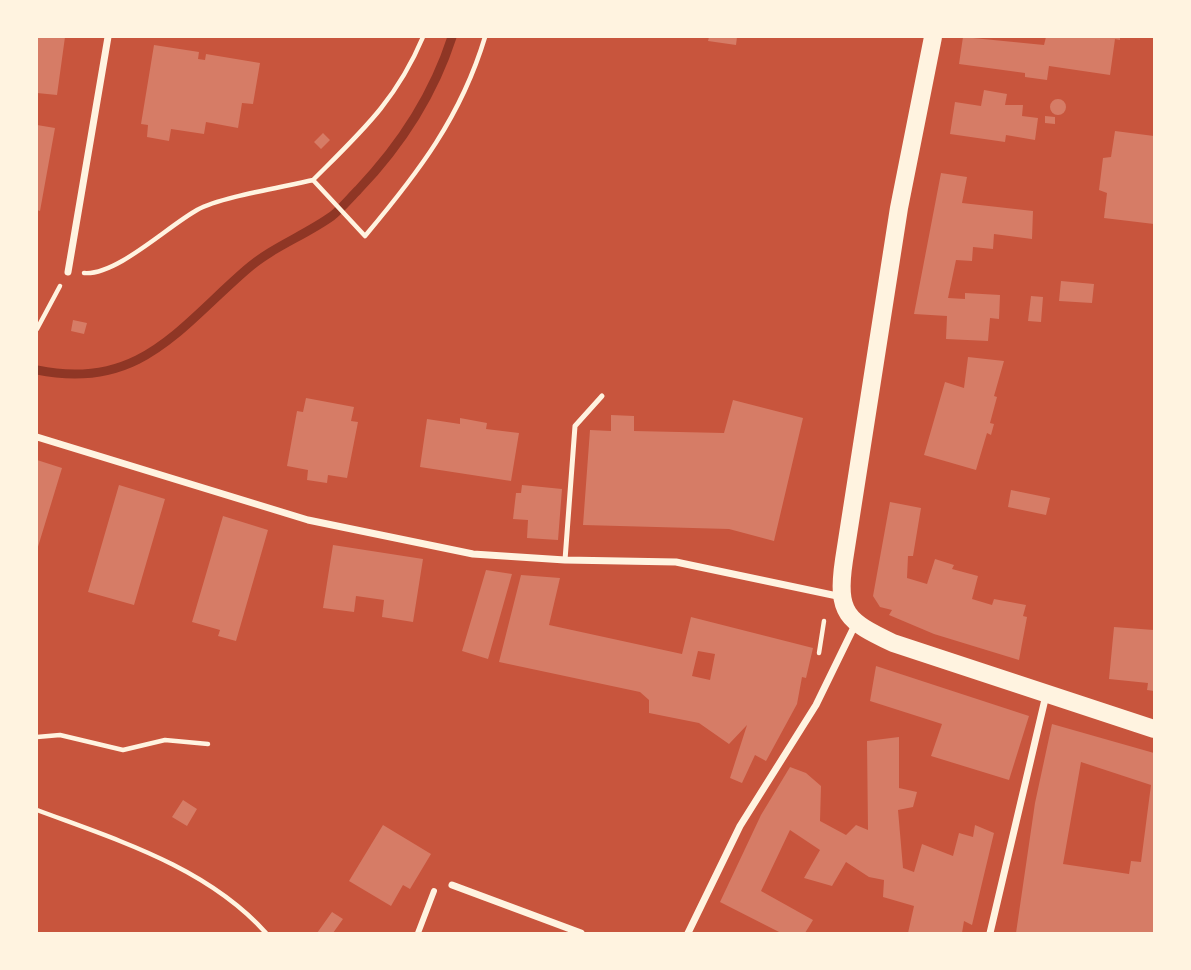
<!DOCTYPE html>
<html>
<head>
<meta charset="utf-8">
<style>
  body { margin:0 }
  #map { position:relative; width:1191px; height:970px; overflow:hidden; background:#c8553d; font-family:"Nunito Sans",sans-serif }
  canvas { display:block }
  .frame { position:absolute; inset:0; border:38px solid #fff3e0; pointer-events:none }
</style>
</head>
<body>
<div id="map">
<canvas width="1191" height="970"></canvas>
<div class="frame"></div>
</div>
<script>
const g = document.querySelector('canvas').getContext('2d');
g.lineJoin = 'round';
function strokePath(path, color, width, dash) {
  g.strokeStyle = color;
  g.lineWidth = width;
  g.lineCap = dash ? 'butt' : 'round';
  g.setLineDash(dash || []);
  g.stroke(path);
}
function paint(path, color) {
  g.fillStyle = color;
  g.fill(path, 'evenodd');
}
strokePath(new Path2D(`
  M37,370C139,391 178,329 246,270C272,247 304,236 332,216C341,209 350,198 358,190C400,146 433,96 452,37`), '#8f3625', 9);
paint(new Path2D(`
  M37,37H65L57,95L37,93Z
  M709,37H737L736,45L708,41Z
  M963,37L1044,45L1046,37H1120V40L1115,39L1110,75L1049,66L1047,80L1025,77V73L959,64Z
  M154,45L199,52L198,59L205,60L206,54L260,63L253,104L242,103L238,128L206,122L204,134L171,129L169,141L147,137L148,125L141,124Z
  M984,90L1007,94L1005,105H1023L1022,116L1038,118L1035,140L1006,135L1005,142L950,134L955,102L981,106Z
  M1050 107a8 8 0 1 1 16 0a8 8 0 1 1-16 0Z
  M1045,116L1055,117V124L1045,123Z
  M37,125L55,128L40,211L37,210Z
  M1115,131L1154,136V224L1104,218L1107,193L1099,190L1103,158L1111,157Z
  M323,133L330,140L321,149L314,142Z
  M941,173L967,177L962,203L1033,211L1032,239L994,234L993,249L973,247L972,261L956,260L948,298L965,299V293L1000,295L999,319L990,318L988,341L946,339L947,316L914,314Z
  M1061,281L1094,284L1092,303L1059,301Z
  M1031,296L1043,297L1041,322L1028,321Z
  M73,320L87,323L84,334L71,331Z
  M968,357L1004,361L994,396L997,397L990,423L994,424L991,435L987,433L976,470L924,455L945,382L964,388Z
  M306,398L354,407L351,421L358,422L347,478L328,475L327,483L307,480L308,470L287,466L297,411L303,412Z
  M733,400L803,418L774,541L729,529L583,525L590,430L611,431V415L634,416V431L724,433Z
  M460,418L487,423L486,429L519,433L511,481L420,467L427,419L460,424Z
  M37,460L62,468L37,550Z
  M119,485L165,499L134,605L88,592Z
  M522,485L562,489L558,540L527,538L528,520L513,519L516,493H521Z
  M1011,490L1050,498L1046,515L1008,507Z
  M890,502L921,508L913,556H908L907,578L927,584L935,559L954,565L952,569L978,576L972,599L992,605L994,599L1026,605L1023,616L1027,617L1019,660L934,634L889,615L892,610L880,607L873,596Z
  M223,516L268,530L236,641L218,636L220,630L192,622Z
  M333,545L423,559L413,622L382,617L384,600L356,596L354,612L323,608Z
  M486,570L512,574L488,659L462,651Z
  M521,575L560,578L549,625L682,654L691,617L813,648L806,678L802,677L797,704L766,761L755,755L742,783L730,778L747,725L729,744L699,723L649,713V700L640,692L499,662ZM698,651L715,654L710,680L692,676Z
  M1114,627L1154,630V691L1147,690L1148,683L1109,679Z
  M876,666L1029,716L1009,780L931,756L942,724L870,701Z
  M1052,724L1154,753V933H1016L1035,803ZM1081,762L1151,785L1141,862L1131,861L1129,874L1063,864Z
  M899,737V788L917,792L913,807L898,810L903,868L914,872L922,844L953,856L959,833L973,837L975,825L994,833L972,925L964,921L962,933H908L914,906L883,897L884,880L869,877L846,862L832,886L804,878L820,850L790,830L761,891L813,920L805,933H781L720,902L761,815L790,767L806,773L821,786L820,821L846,835L856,825L868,830L867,741Z
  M183,800L197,809L187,826L172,817Z
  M383,825L431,854L410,889L403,885L391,906L349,881Z
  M332,912L343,919L333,933H317Z`), '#d67c66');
strokePath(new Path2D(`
  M313,180L365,236C418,173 461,117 485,37
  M313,180C361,132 396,101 423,37
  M84,273C116,276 168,226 197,210C220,197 284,187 313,180
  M37,329L60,286
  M819,653L824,621
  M37,737L60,735L123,750L165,740L208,744
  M37,810C117,840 207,867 266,933`), '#fff3e0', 4.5);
strokePath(new Path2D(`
  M565,560L575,426L602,396`), '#fff3e0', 5);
strokePath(new Path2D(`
  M418,933L434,891`), '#fff3e0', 6);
strokePath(new Path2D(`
  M68,272L108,37
  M37,437L308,520L473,554L565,560L676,562L842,597
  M452,885L581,933
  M688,933L740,826L816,705L855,625
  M990,933L1046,695`), '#fff3e0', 7);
strokePath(new Path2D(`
  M933,37L899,208L844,560C836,614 847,621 893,643L1154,729`), '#fff3e0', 18);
</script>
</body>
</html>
